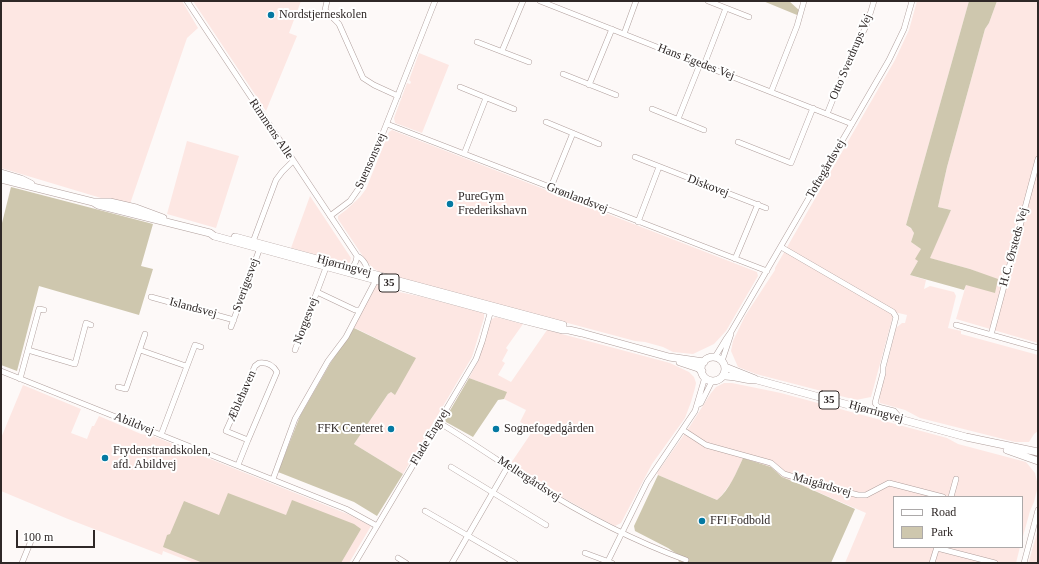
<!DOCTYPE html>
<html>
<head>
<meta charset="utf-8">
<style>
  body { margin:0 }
  #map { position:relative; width:1039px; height:564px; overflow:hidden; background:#fdf9f8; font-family:Georgia,serif }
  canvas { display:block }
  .frame { position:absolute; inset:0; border:2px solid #2f2827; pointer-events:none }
  .legend { position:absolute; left:893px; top:496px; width:130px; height:52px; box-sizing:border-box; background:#fff; border:1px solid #aca9a9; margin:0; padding:5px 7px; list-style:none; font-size:12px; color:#2f2827 }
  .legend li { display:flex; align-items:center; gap:8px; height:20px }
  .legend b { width:20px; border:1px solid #aca9a9 }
  .scale { position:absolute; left:16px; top:530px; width:79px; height:18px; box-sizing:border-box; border:2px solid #2f2827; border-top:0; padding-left:5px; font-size:12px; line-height:14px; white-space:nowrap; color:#2f2827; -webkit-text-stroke:3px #fff; paint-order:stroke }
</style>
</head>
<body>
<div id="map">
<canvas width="1039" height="564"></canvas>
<div class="frame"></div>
<ul class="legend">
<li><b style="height:5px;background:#fff"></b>Road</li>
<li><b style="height:11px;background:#cec7ae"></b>Park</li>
</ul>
<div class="scale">100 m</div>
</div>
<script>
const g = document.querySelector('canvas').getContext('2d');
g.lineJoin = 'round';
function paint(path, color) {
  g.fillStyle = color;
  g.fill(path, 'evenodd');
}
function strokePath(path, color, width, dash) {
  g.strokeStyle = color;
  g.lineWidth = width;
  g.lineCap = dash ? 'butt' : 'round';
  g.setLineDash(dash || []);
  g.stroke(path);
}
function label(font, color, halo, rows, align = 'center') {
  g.font = font + ' Georgia,serif';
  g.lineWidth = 4;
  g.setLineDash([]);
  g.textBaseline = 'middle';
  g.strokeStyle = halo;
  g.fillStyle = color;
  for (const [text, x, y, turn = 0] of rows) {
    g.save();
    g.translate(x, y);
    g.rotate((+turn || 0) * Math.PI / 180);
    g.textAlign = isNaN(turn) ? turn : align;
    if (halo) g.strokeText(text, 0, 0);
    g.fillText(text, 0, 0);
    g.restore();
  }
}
paint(new Path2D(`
  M1,1H182L198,28L187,38L130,204L107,198H101L1,168Z
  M193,1H301L289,33L297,36L266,111Z
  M917,1H969L906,225L913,230L914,233L911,242L921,249L918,261L910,275L926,280L924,289L930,286L954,292L956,296L948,328L961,331V334L1038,355V431L1034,434L1029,442H1015L920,418L905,410L880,403L879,396L896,328L902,323H905L907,315L894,312L871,397L856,400L756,374L738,367L731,351L733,341L745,316L775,270V268L895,60L909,30Z
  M997,1H1038V343L956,319L966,285L980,273L970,269L929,258L951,210L938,207L947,167L985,29L989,23Z
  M419,53L449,65L422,133L395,123L394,118L407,83L410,84L411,82L409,80Z
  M392,130L757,272L758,276L726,331L714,344L693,354L673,352L663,347L645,342L635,341L381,273L373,268L366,261L338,219V216L346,210L360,197L366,189L389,132Z
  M187,141L239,156L216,228L167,214Z
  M310,196L351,258L350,262L348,264L291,248Z
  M377,284L399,292L423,297L484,313V318L472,357L403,474L354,444L388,394L390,392L395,394L414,357L353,327Z
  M496,317L523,324L506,348L508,350L502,361L505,363L498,375L511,382L547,330L670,363L689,372L694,377L696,383L695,388L691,402L685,418L652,464L621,523L615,526L603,520L562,497L511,463L534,429L520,422L526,410L504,399L506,392L469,378L478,361L489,325L492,319Z
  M724,383H732L781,393L947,438L958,444L1026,462L1035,473L1038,486L1034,502L1030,511L1022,540V497H894V547H1020L1016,563H845L866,513L797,483L782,477L771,467L743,458L733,480L722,495L717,500L658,475L657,473L690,426L711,393L716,387Z
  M23,385L81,409L71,433L87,439L92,426H94L99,416L141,434L153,436L350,515L371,526L349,563H194L163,551L162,555L68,519L1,491V438Z
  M1038,529V563H1028L1029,561Z`), '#fde7e3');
paint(new Path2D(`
  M763,1H789L800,11L797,15Z
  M969,1H997L989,23L985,29L947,167L938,207L951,210L930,258L970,269L998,279L995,293L966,285L964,290L910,275L918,261L915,259L921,249L911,242L914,233L911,228L906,225Z
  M11,187L153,224L141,266L153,269L139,315L39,286L17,371L1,365V227Z
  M354,328L416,358L395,395L391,392L388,394L354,444L403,474L377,516L354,502L278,472L300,416L331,362Z
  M469,378L507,392L504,399L498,400L473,437L446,422L445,419Z
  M743,458L771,467L782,477L797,483L855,509L831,563H679L677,554L668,548L635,531L634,526L658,475L717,500C730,489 736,473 743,458Z
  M228,493L286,515L292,500L354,524L361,529L341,563H203L163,547L167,535L170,534L184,501L219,515Z`), '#cec7ae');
const minor = new Path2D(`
  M187,1L357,256C363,258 369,268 368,275
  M327,1L325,10L339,24L363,78L374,85L398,96
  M540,1L852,124
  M708,1L749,17
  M624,34L636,1
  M477,42L529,62
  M502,51L523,1
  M704,65L726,8
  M563,74L616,95
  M589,85L612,29
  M460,87L514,109
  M771,92L797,26L804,1
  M652,109L704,130
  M827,114L843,74L867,24L874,1
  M678,119L700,64
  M546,122L599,144
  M387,124L767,271
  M738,142L791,163L813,108
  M464,154L486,98
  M635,157L766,208
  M551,187L573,133
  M330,216L350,201L364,181L435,1
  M638,222L659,167
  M254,239L276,180L282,172L293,161
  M781,247L893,312L896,317L883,367V373L875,403L878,407L894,411L900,418
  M735,259L758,204
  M351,271L356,261L357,256
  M317,292L355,310H360
  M151,297L234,320
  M956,325L1038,348
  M231,327L261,245
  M991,335L1038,159
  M28,350L75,364L86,323L91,325
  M140,350L186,366
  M295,350L327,265
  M715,357L726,339L731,332L889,60L904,29L912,1
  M722,361L731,334
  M1,371L346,509L377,526
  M20,379L39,309L44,310
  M118,387L126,389L145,334
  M697,405L701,403L712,381
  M438,422C470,441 500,462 531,482C580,513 631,540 686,560
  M683,430L706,445L771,463L784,474L835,489L858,495H866L889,483L943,497
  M161,435L195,345L201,347
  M238,465L248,440L226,431L255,366L259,363C267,362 273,365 277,372L248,440
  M451,467L546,525
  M273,479L295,419L328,361L346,337L377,278
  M951,497L956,479
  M425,511L515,563
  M937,548L995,563
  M585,553L612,563
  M398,558L406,563
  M22,563L33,536
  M355,563L476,359L482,342L491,310
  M452,563L508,466
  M607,563L647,482L695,411L705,377
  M932,563L937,547
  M1024,563L1038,510`);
const major = new Path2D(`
  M1,173L21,179L31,184
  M1,179L93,202H110L136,208L163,218
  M93,202L98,205L210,233L214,236L523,320L563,330H569L582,333L669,357L704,362
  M235,237L563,325
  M701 369a12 12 0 1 1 24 0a12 12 0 1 1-24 0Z
  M680,362L698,368L702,371
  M725,367L755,379
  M723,376C734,375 745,381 757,380L966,437L1038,452
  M1007,450L1038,461`);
strokePath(minor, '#b09f9c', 6);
strokePath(major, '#b09f9c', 8);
strokePath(minor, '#fff', 5);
strokePath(major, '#fff', 7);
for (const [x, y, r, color] of [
  [271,15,4,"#0479a2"],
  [450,204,4,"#0479a2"],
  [391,429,4,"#0479a2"],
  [496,429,4,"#0479a2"],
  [105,458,4,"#0479a2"],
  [702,521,4,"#0479a2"]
]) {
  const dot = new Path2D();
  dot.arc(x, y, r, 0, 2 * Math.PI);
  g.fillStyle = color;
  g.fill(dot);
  strokePath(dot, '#fff', 1.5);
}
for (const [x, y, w] of [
  [389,283,20],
  [829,400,20]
]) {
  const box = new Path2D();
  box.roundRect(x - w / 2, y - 9, w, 18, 3);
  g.fillStyle = '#fff';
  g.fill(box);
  strokePath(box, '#2f2827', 1);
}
label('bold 11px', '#2f2827', null, [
  ["35",389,283],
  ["35",829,400]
]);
label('12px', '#2f2827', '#fff', [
  ["Nordstjerneskolen",279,15],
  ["PureGym",458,197],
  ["Frederikshavn",458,211],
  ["FFK Centeret",383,429,"right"],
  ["Sognefogedgården",504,429],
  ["Frydenstrandskolen,",113,451],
  ["afd. Abildvej",113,465],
  ["FFI Fodbold",710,521]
], 'left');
label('12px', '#2f2827', '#fff', [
  ["Otto Sverdrups Vej",851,57,-67],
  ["Hans Egedes Vej",696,62,21],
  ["Rimmens Alle",271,129,56],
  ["Suensonsvej",371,161,-66],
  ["Toftegårdsvej",826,169,-60],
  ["Diskovej",708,186,21],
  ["Grønlandsvej",577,198,21],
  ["H.C. Ørsteds Vej",1014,247,-75],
  ["Hjørringvej",344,266,15],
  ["Sverigesvej",246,285,-70],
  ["Islandsvej",193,308,15],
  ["Norgesvej",306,321,-69],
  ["Æblehaven",242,396,-66],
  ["Hjørringvej",876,412,15],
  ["Abildvej",134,424,22],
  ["Flade Engvej",430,437,-59],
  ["Mellergårdsvej",529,479,33],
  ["Maigårdsvej",822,485,16]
]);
</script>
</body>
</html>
